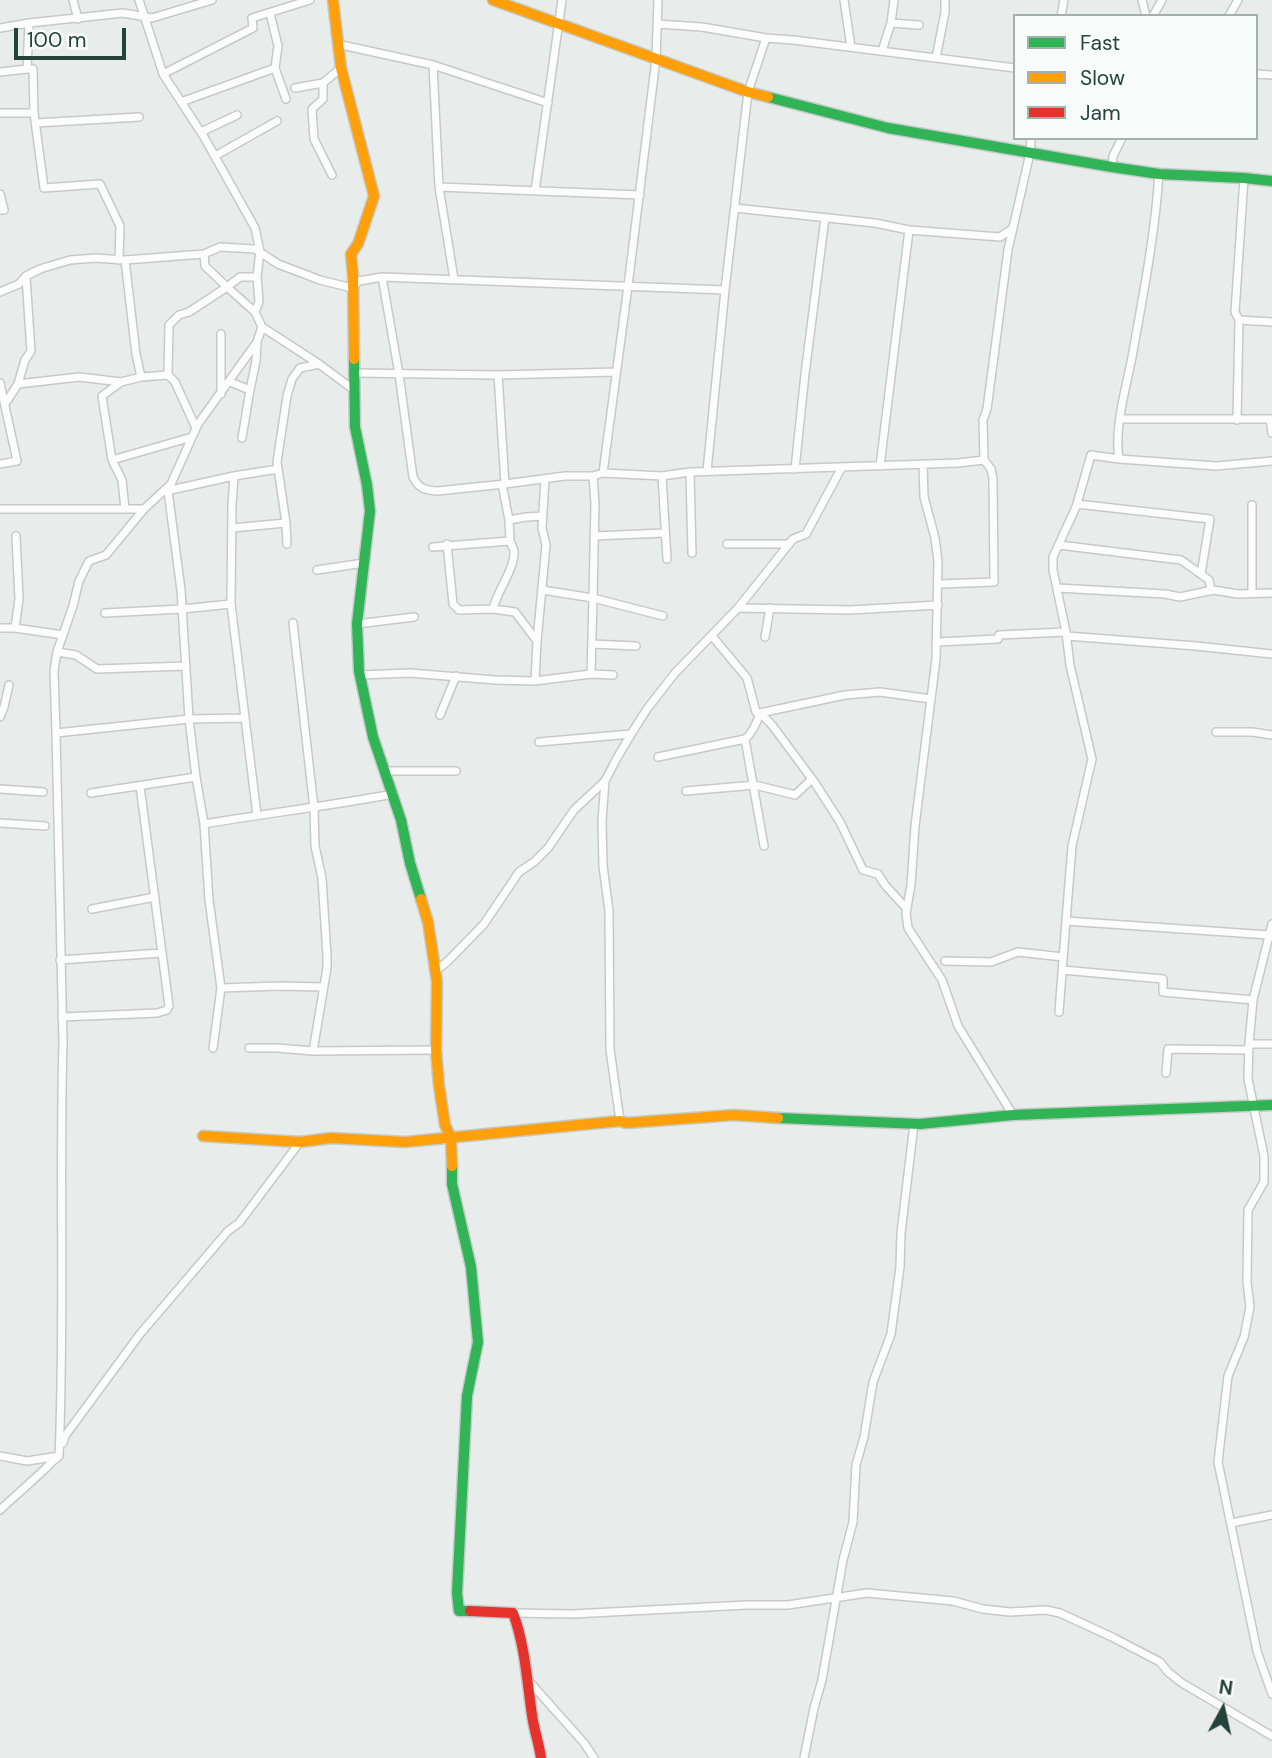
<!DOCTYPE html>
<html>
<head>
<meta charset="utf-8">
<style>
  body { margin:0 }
  #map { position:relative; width:1272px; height:1758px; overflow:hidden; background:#e8edeb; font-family:"DM Sans",sans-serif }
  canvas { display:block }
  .legend { position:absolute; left:1013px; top:14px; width:245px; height:126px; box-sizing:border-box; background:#f7fbf9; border:2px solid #a3b1ad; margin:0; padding:9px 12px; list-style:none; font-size:21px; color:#24423a }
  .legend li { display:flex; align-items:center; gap:14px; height:35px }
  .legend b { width:35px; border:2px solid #a3b1ad }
  .north { position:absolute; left:1188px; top:1674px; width:70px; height:70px; -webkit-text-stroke:5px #f7fbf9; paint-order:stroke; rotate:8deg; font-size:19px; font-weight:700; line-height:28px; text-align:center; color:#24423a }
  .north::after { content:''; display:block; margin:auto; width:24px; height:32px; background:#24423a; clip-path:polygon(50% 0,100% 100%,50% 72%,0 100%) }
  .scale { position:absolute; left:14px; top:28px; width:112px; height:32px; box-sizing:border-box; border:4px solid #24423a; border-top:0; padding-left:9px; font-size:21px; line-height:24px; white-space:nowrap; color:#24423a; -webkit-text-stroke:5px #f7fbf9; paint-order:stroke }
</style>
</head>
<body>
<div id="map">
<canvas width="1272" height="1758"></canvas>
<ul class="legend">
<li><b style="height:9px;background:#30b455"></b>Fast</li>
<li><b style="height:9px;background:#ff9f0a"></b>Slow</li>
<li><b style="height:9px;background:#e5322d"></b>Jam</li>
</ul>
<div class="north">N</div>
<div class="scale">100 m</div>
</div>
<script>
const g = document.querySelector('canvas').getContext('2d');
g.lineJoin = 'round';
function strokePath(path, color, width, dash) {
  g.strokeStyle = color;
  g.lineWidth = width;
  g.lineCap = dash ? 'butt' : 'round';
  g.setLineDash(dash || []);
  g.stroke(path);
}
const street = new Path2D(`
  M73,0L78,19
  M139,0L163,74L204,137L255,228L260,251L257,277L259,302L255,312
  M844,0L851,47
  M1142,0L1146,16
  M270,13L278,46L275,68
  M1061,16L1064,0
  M1153,16L1162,0
  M1229,16L1238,0
  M891,23L919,25
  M657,24L702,27L766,38L793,40L1015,68
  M0,28L29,23L123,13L152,18L212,0
  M337,44L433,65L548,103
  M882,51L891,23L894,0
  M936,58L945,12V0
  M433,65L439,187L454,279
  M27,69H33L34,113L44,188L100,184L120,226L119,260
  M0,72L27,69L29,23
  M163,74L253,28L252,18L310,0
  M1256,74L1272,75
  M295,88L323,83
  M181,102L275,68L286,99
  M0,113H34
  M36,123L139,117
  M201,132L237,115
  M215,156L277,121
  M1112,167L1113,156L1122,138
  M332,175L314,139L312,109L323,99V83L341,68
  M439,187L640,195
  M535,191L562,0
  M0,194L4,210H0
  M735,208L875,223L909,230L1000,237L1012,229
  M204,254L205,266L227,287L240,277H257
  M125,260L136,354L141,377L168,375L169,325L179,315L189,312L227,287L255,312L262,327L319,364L354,390
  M382,277L399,374L413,477C419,489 425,490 437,491L505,484L565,476H593L603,473L662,476L690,472L958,463L984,460L991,469L993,478L994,582L939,584
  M0,292L19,284L26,276L40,269L70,260L95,258L125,260L204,254L220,247L255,249L278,264L320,280L352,288L359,281L382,277L725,290
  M1239,320L1272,322
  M262,327L257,342L198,424L171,484L144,509L106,555L89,561L79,581L73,606L57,652L54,671L56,733L189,719L196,777L204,824C267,813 330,806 393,794
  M221,334V394
  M354,373L498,375L616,372
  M168,375L175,382L196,428
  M498,375L505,484
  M230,382L250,390L256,361L257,343
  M0,383L17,461L0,464
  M18,384L79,377L121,382
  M5,404L18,384L25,360L31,351L26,277
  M1121,419H1272
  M1270,419L1272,433
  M1237,420L1239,320L1235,312L1244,178
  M242,438L250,390
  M1119,459C1114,426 1126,389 1132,357C1143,296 1155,235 1159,174
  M112,460L192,437
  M984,460L983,420L987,409L1008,250L1030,153L1031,138
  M923,465L924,497L935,538L938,561L936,659L915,826L911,885L906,913L908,928L942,980L958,1026L1013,1115
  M880,466L909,230
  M795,469L805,374L825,218
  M707,471L725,290L748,92L766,38
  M690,472L692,553
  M603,473L628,286L656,59L658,0
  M662,476L667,559
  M166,491L234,476L278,469
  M168,491L181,590L189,719L245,718
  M1077,504L1210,519L1201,574
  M1252,505V593
  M0,509H144
  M125,509L122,480L112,460L102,396L121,382L141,377
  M509,520L526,517L543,516
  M286,523L287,544
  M232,528L286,523L277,462L287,396L292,379L300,368L319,364
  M594,536L665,533
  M447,544L453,604L459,610L493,609C497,591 515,569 514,551C514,549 510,542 510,541
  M727,544H789
  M1059,545L1181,560L1209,580L1211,591
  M433,547L510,541L509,520L502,484
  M317,570L364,563
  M1058,588L1165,594L1180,597L1213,590L1238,594L1272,593
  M542,590L593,598L595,503L593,476
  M231,604L257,815
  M738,608L850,610L938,605
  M493,609L515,612L537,641L535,681
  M105,613L182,609L231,604L232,505L234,476
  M293,623L314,808L315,846L322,878L327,956V968L313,1051
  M357,624L414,617
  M0,628H15L63,635
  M15,628L19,599L16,536
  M1067,636L1196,646L1272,654
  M765,637L770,608
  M537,641L546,545L542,528L545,479
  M937,642L998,639L999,635L1066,632
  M592,644L636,646
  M57,652L76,655L97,669L186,666
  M591,674L593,598L663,616
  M360,675L410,673L495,680L535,681L591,674L613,675
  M440,715L456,676
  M0,717L4,707L9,685
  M1216,732H1252L1272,735
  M745,739L764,846
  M539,742L631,734
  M658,757L745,739C753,733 757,722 760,713L756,712L747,678L712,636
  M386,771H456
  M605,781L602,821L603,866L609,911L610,1049L620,1121
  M0,789L43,792
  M686,791L755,785L795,795L812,779
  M91,793L196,777
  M0,823L45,826
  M204,824L209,900L221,988L213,1048
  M92,909L155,897
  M907,909L885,885L878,874L863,870L840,822L815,783L772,725L760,713L845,695L880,692L931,699
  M1272,924L1253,1000L1249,1044L1248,1079L1264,1156V1182L1248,1210L1247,1282L1250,1307L1244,1337L1228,1376L1218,1462L1257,1651L1272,1694
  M1269,935L1066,921L1072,846L1092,759L1070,665L1066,632L1053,570V557L1076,507L1091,455L1119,459L1216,466L1272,461
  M60,960L162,953
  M945,961L991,962L1018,952L1063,957
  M1062,970L1163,979V992L1253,1000
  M436,971L448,961L484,924L519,872L534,862L548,848L574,810L605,781L617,758L633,731L647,709L675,673L738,608L793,539L806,534L842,467
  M221,988L280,986L324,987
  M1059,1012L1066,921
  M62,1017L157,1013L167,1010L169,1006L140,786
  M1249,1044H1272
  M249,1048H277L313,1051L436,1050
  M1166,1073L1168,1049L1249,1050
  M63,1443L65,1436L140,1334L228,1231L239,1223L300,1142
  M0,1456L27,1461L59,1456C65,1318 59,1181 63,1043L56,733
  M0,1510C15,1496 30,1483 45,1469C49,1465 52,1461 58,1457
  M1231,1523L1272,1515
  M513,1613L572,1614L747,1605H788L867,1593L953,1601L983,1609L1010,1612L1046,1610L1060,1613L1112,1637L1160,1662L1168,1672L1182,1683L1272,1736
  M528,1680L584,1743L594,1758
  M804,1758L814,1708L822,1680L843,1560L853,1522L856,1465L864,1437L873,1382L891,1334L900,1267L901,1233L914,1124`);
const fast = new Path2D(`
  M768,97L888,128L1112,167L1159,174L1244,178L1272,181
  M354,359L355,427L367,485L370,511L357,624L359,671L373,737L401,820L410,863L421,899
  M778,1118L920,1124L1013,1115L1272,1105
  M452,1166V1184L471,1267L478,1342L467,1396L457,1593L459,1611H470`);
const slow = new Path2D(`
  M333,0L341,68L374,196L358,244L351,254L353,275L354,359
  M493,0L748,92L768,97
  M421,899L428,922L437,982L436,1050L439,1086L445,1125L451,1138L452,1166
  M203,1136L300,1142L331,1138L405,1142L620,1121L626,1123L734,1115L778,1118`);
const jam = new Path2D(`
  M470,1611L513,1613C525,1645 527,1681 532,1715C534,1730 539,1743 541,1758`);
strokePath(street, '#c5cac8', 10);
strokePath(fast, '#c3cbc8', 13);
strokePath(slow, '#c3cbc8', 13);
strokePath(jam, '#c3cbc8', 13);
strokePath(street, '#fcfcfc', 7);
strokePath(fast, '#30b455', 10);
strokePath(slow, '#ff9f0a', 10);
strokePath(jam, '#e5322d', 10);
</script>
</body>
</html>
